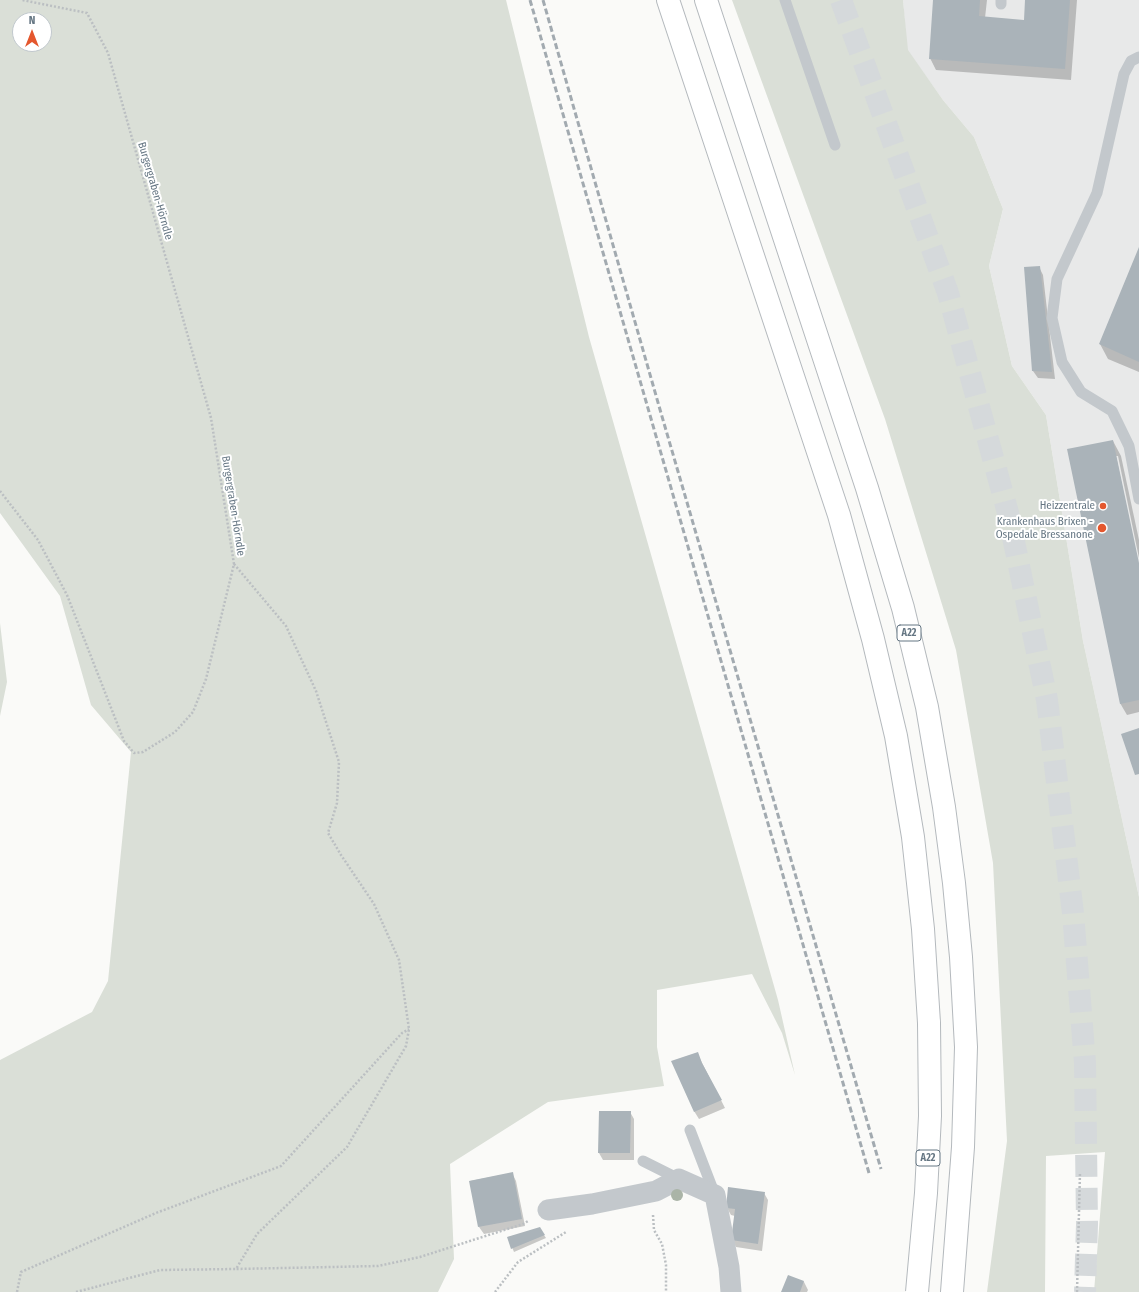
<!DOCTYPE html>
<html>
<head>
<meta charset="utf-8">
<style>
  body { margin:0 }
  #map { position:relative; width:1139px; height:1292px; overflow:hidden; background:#fafaf8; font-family:"Fira Sans Condensed",sans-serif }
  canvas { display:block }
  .north { position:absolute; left:12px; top:12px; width:40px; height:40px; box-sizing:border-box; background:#fff; border:1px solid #c1c8cd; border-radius:50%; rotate:0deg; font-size:11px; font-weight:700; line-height:16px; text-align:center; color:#657683 }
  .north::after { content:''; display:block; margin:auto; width:14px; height:18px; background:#e4572e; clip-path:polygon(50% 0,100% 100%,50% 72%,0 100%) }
</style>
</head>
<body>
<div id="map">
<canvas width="1139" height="1292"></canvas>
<div class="north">N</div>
</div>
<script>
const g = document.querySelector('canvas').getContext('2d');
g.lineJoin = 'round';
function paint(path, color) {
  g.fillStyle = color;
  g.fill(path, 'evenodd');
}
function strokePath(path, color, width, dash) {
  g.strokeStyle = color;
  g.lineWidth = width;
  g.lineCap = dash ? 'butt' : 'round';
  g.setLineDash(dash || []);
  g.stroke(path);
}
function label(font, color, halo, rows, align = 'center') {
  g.font = font + ' "Fira Sans Condensed",sans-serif';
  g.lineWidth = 4;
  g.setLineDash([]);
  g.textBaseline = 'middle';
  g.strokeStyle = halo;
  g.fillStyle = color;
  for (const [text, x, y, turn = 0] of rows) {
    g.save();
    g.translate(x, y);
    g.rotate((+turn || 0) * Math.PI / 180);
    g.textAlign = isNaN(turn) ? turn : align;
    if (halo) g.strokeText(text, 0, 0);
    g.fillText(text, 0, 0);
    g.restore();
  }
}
paint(new Path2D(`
  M903,0H1139V897L1083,641L1046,415L1012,366L989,266L1003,209L974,137L943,100L907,50Z`), '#e8e9e9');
paint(new Path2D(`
  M0,0H506L589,337L778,1000L795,1075L782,1033L752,974L657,990V1047L664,1086L548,1102L450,1164L454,1259L438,1292H0V1060L92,1012L108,981L131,752L91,705L60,596L0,513ZM20,20H44V44H20Z
  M732,0H903L908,50L943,100L974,137L1003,209L989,266L1012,366L1046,415L1083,641L1139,897V1292H1094L1105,1152L1046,1156L1045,1292H987L1007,1141L993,863L956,650L885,419Z
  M0,623L7,682L0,716Z`), '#dadfd7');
paint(new Path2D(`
  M934,0H987L985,18L1025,21L1026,0H1077L1071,80L936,70L930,58Z
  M1139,250V372L1108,359L1100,344Z
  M1039,267L1043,275L1055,379L1038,378L1033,371Z
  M1113,441L1121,456L1139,540V558L1118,456H1116L1139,567V712L1127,715L1120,703Z
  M697,1053L725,1108L699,1119L694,1111Z
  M630,1112L634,1119V1160H603L599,1153Z
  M512,1173L516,1181L525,1226L484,1234L479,1227L470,1181Z
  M764,1193L768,1200L762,1251L736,1247L732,1240L735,1216L731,1215L727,1208Z
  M540,1229L546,1238L514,1252L508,1237Z
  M788,1276L804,1282L808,1290L807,1292H783Z`), '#0003');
paint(new Path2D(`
  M933,0H980L979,16L1024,20L1025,0H1070L1065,69L929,59Z
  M1139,247V362L1099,344Z
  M1040,266L1052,372L1032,371L1024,267Z
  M1113,440L1139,563V700L1120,704L1067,449Z
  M1139,728V774L1135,775L1121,734Z
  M698,1052L702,1063L722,1100L694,1112L671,1061Z
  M599,1111H631L630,1153H598Z
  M513,1172L522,1219L478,1227L469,1181Z
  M728,1187L765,1192L758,1244L731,1240L735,1209L726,1208Z
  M540,1227L545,1235L511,1249L507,1237Z
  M788,1275L804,1281L800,1292H781Z`), '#aab3b9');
strokePath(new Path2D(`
  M841,0L948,293L1008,513L1047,700L1073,913L1085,1063L1087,1224L1085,1292`), '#d5d9db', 22, [22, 11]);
const highway = new Path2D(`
  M668,0L839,515L873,639L896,736L913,837L923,929L929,1023
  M706,0L867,488L903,608L927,707L944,807L954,883L961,957L966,1047L963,1147L952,1292`);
strokePath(highway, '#b4b9bd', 24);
strokePath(new Path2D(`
  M0,491L38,540L67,595L124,741L134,753L143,752L175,732L193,712L206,679L234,564L211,418L108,53L87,13L22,0
  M234,564L286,626L316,691L339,762L337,803L328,833L341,855L374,904L399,960L409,1029L406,1046L347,1147L257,1234L236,1269L378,1266L420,1257L523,1224L528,1221
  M653,1215L654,1230L662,1244L666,1265V1292
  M17,1292L21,1272L156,1213L281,1166L402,1033L409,1029
  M76,1292L160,1270L236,1269
  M495,1292L518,1262L566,1232
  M1077,1292L1080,1172`), '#bbbfc2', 2.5, [2, 2]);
strokePath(new Path2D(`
  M785,0L835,145
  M1001,4V0
  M1139,57L1131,61L1124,74L1097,193L1057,279L1052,318L1062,362L1081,392L1112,411L1129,446L1139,499
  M690,1130L715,1195
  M643,1161L679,1179`), '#c3c8cc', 11);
strokePath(new Path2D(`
  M548,1210L592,1204L656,1191L679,1179L715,1195L729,1267L731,1292`), '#c3c8cc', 21);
strokePath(highway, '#fff', 22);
strokePath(new Path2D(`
  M530,0L869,1173
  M543,0L661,413L881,1169`), '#a2aab0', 3, [6, 3]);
const highwayBridge = new Path2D(`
  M917,1292L926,1193L930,1116L929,1023`);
strokePath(highwayBridge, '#b4b9bd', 24, []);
strokePath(highwayBridge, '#fff', 22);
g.fillStyle = '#aab4a7';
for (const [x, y] of [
  [677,1195]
]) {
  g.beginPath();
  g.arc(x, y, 6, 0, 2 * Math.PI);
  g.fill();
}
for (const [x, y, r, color] of [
  [1103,506,4,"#e4572e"],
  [1102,528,5,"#e4572e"]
]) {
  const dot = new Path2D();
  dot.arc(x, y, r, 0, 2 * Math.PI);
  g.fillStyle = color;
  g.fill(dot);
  strokePath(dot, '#fff', 1.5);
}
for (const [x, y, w] of [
  [909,633,24],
  [928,1158,24]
]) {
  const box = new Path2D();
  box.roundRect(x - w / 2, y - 8, w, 16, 3);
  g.fillStyle = '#fff';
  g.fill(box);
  strokePath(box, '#657683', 1);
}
label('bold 10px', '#657683', null, [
  ["A22",909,633],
  ["A22",928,1158]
]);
label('11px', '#657683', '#fff', [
  ["Burgergraben-Hörndle",155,191,74],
  ["Burgergraben-Hörndle",233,506,81]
]);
label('11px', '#657683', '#fff', [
  ["Heizzentrale",1095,506],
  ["Krankenhaus Brixen -",1093,522],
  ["Ospedale Bressanone",1093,535]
], 'right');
</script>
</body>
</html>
